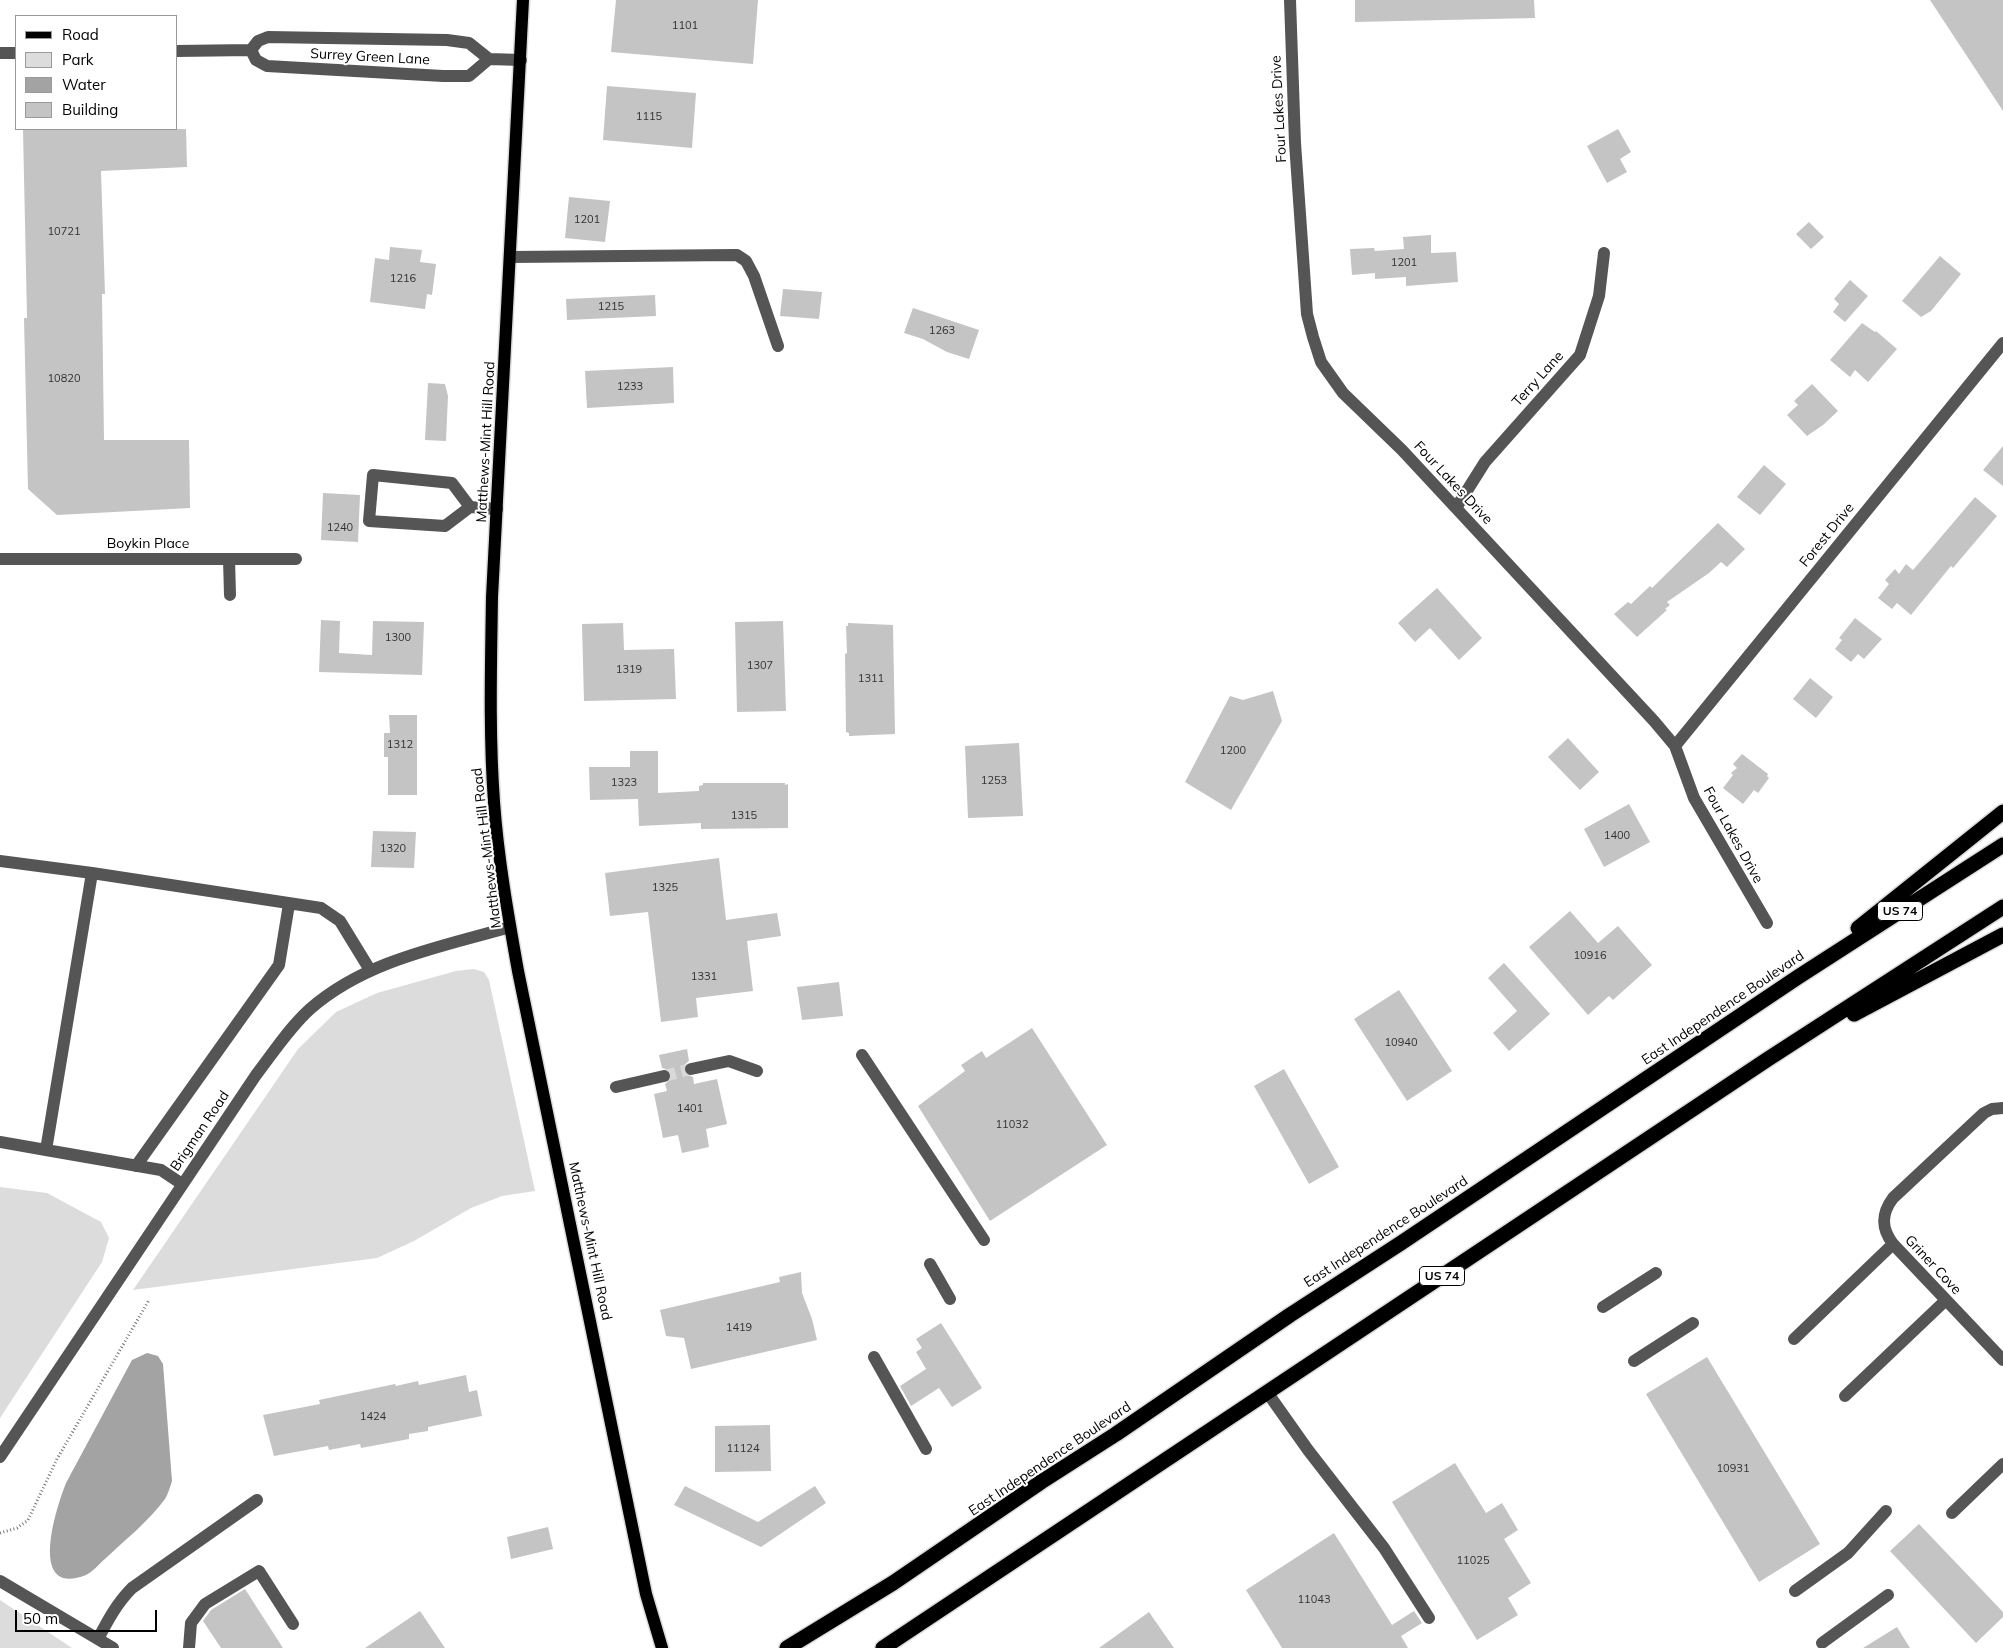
<!DOCTYPE html>
<html>
<head>
<meta charset="utf-8">
<style>
  body { margin:0 }
  #map { position:relative; width:2003px; height:1648px; overflow:hidden; background:#fff; font-family:Mulish,sans-serif }
  canvas { display:block }
  .legend { position:absolute; left:15px; top:15px; width:162px; height:115px; box-sizing:border-box; background:#fff; border:1px solid #999; margin:0; padding:6px 9px; list-style:none; font-size:15px; color:#000 }
  .legend li { display:flex; align-items:center; gap:10px; height:25px }
  .legend b { width:25px; border:1px solid #999 }
  .scale { position:absolute; left:15px; top:1610px; width:142px; height:22px; box-sizing:border-box; border:2px solid #000; border-top:0; padding-left:6px; font-size:15px; line-height:18px; white-space:nowrap; color:#000; -webkit-text-stroke:4px #fff; paint-order:stroke }
</style>
</head>
<body>
<div id="map">
<canvas width="2003" height="1648"></canvas>
<ul class="legend">
<li><b style="height:6px;background:#000"></b>Road</li>
<li><b style="height:14px;background:#dcdcdc"></b>Park</li>
<li><b style="height:14px;background:#a3a3a3"></b>Water</li>
<li><b style="height:14px;background:#c4c4c4"></b>Building</li>
</ul>
<div class="scale">50 m</div>
</div>
<script>
const g = document.querySelector('canvas').getContext('2d');
g.lineJoin = 'round';
function paint(path, color) {
  g.fillStyle = color;
  g.fill(path, 'evenodd');
}
function strokePath(path, color, width, dash) {
  g.strokeStyle = color;
  g.lineWidth = width;
  g.lineCap = dash ? 'butt' : 'round';
  g.setLineDash(dash || []);
  g.stroke(path);
}
function label(font, color, halo, rows, align = 'center') {
  g.font = font + ' Mulish,sans-serif';
  g.lineWidth = 4;
  g.setLineDash([]);
  g.textBaseline = 'middle';
  g.strokeStyle = halo;
  g.fillStyle = color;
  for (const [text, x, y, turn = 0] of rows) {
    g.save();
    g.translate(x, y);
    g.rotate((+turn || 0) * Math.PI / 180);
    g.textAlign = isNaN(turn) ? turn : align;
    if (halo) g.strokeText(text, 0, 0);
    g.fillText(text, 0, 0);
    g.restore();
  }
}
paint(new Path2D(`
  M474,969L484,972L489,980L535,1191L502,1196L471,1208L414,1241L377,1258L133,1290L298,1049L336,1012L377,993L456,971Z
  M0,1187L47,1193L101,1222L109,1238L102,1262L0,1418Z
  M0,1600L72,1648H0Z`), '#dcdcdc');
paint(new Path2D(`
  M147,1353L158,1356L163,1364L172,1481C170,1487 168,1494 165,1499C149,1521 126,1539 106,1558C100,1563 93,1572 86,1575C27,1598 56,1508 66,1483L132,1360Z`), '#a3a3a3');
paint(new Path2D(`
  M616,0H758L753,64L611,52Z
  M1355,0H1534L1535,18L1355,22Z
  M1930,0H2003V111Z
  M607,86L696,93L692,148L603,140Z
  M23,129H186L187,167L101,171L105,294H102L104,440H189L190,508L57,515L28,489L24,318H27Z
  M1618,129L1631,152L1620,159L1627,172L1607,183L1587,146Z
  M569,197L610,201L605,242L565,238Z
  M1809,222L1824,237L1811,249L1796,234Z
  M1431,235V253L1456,252L1458,282L1406,286V277L1375,279V273L1352,275L1350,249L1374,248L1375,251L1404,249L1403,237Z
  M390,247L422,250L420,262L436,264L432,295L427,294L425,309L370,302L375,258L389,260Z
  M1940,256L1961,274L1931,311L1921,317L1902,301Z
  M1850,280L1868,296L1845,322L1833,312L1839,304L1834,299Z
  M783,289L822,292L819,319L780,316Z
  M655,295L656,316L567,320L566,299Z
  M913,308L979,330L969,359L947,352L923,339L904,333Z
  M1862,323L1875,332L1876,331L1897,349L1868,382L1855,370L1850,377L1830,360Z
  M673,367L674,403L587,408L585,371Z
  M428,383L445,384L448,396L446,441L425,440Z
  M1812,384L1838,411L1823,425L1807,436L1787,415L1798,405L1794,401Z
  M2003,446V486L1983,470Z
  M1764,465L1786,484L1760,515L1737,497Z
  M323,493L360,495L358,542L321,540Z
  M1975,497L1997,516L1953,568L1951,566L1911,615L1897,603L1892,609L1878,598L1889,584L1885,580L1895,569L1899,574L1906,564L1913,570Z
  M1718,523L1745,549L1727,567L1721,562L1709,573L1667,602L1670,605L1665,609L1667,610L1637,637L1614,614L1628,602L1631,604L1650,586L1652,588Z
  M1437,588L1482,638L1459,660L1430,628L1415,642L1398,623Z
  M1855,618L1882,639L1864,659L1858,654L1851,662L1835,649L1842,640L1839,638Z
  M321,620L340,621L339,653L372,655L373,621L424,622L422,675L319,672Z
  M783,621L786,711L737,712L735,622Z
  M623,623L624,650L674,649L676,699L584,701L582,624Z
  M848,623L893,625L895,734L849,736V733L846,732L845,654L847,653L846,626H848Z
  M1810,678L1833,697L1816,718L1793,699Z
  M1273,691L1282,721L1231,810L1185,782L1230,696L1243,700Z
  M389,715H417V795H388V757H384V733H390Z
  M1568,738L1599,772L1580,790L1548,757Z
  M1019,743L1023,816L968,818L965,746Z
  M630,751H658V793L699,791V786L703,785V783H785V785L788,784V828L701,829V823L639,826L638,799L590,800L589,767H630Z
  M1742,754L1768,774L1767,776L1769,778L1758,793L1754,790L1743,804L1723,788L1733,775L1731,773L1737,768L1733,764Z
  M1629,804L1650,842L1604,867L1584,829Z
  M373,831L416,832L414,868L371,867Z
  M719,858L726,920L777,913L781,936L747,941L753,991L696,998L698,1017L661,1022L648,912L610,916L605,873Z
  M1570,911L1598,943L1618,926L1652,965L1613,1000L1609,996L1588,1015L1529,947Z
  M1504,963L1550,1014L1509,1051L1493,1033L1517,1011L1488,978Z
  M839,982L843,1016L802,1020L797,987Z
  M1399,990L1452,1071L1407,1101L1354,1019Z
  M1032,1028L1107,1145L990,1221L918,1106L965,1071L961,1065L982,1051L986,1058Z
  M687,1049L689,1061L683,1066L685,1074L693,1077L694,1084L717,1079L727,1124L706,1129L709,1147L682,1153L678,1135L663,1138L654,1094L667,1091L665,1084L672,1078L670,1070L662,1068L659,1055Z
  M1284,1069L1339,1167L1309,1184L1254,1086Z
  M801,1272L802,1293L812,1319L817,1340L691,1369L684,1338L666,1336L660,1310L780,1282L779,1277Z
  M941,1323L982,1388L952,1407L939,1388L911,1406L900,1386L926,1369L916,1352L922,1348L916,1339Z
  M1707,1357L1820,1544L1759,1582L1646,1394Z
  M466,1375L469,1392L477,1390L482,1416L428,1427V1431L409,1434V1439L361,1448L360,1444L329,1450L328,1446L274,1456L263,1415L320,1404L319,1400L395,1384L396,1386L418,1381L419,1385Z
  M770,1425L771,1471L715,1472V1426Z
  M1455,1463L1486,1513L1502,1503L1518,1530L1504,1539L1531,1583L1508,1598L1518,1615L1477,1640L1392,1502Z
  M685,1486L758,1522L815,1486L826,1503L761,1547L674,1505Z
  M1919,1524L2003,1612V1617L1976,1643L1890,1551Z
  M548,1527L553,1549L511,1559L507,1537Z
  M1334,1533L1392,1625L1414,1611L1422,1623L1401,1636L1408,1648H1282L1246,1590Z
  M245,1589L283,1648H221L203,1621L211,1610Z
  M420,1611L445,1648H365Z
  M1149,1612L1174,1648H1099Z
  M1897,1627L1910,1648H1863Z`), '#c4c4c4');
strokePath(new Path2D(`
  M664,1076L691,1069`), '#d9d9d9', 12, [12, 6]);
const major = new Path2D(`
  M523,0L492,597C491,665 489,733 494,802C498,858 508,915 518,971L646,1594L662,1648`);
const highway = new Path2D(`
  M1858,928L2003,812
  M1854,1014L2003,935
  M787,1648L893,1583L1041,1482L1116,1434L1290,1315L1401,1243L1798,977L2003,845
  M883,1648L1768,1059L2003,907`);
strokePath(major, '#dbdbdb', 15);
strokePath(highway, '#dbdbdb', 18);
strokePath(new Path2D(`
  M0,1533L17,1528L28,1520L57,1459L149,1300`), '#777', 3, [1, 2.5]);
strokePath(new Path2D(`
  M1290,0L1295,143L1307,314L1313,337L1321,362L1343,393L1402,450L1654,721L1675,746L1694,798L1767,923
  M251,50L258,41L268,37L447,40L469,43L489,59L521,60
  M251,50L256,60L267,66L443,76H469L489,59
  M176,51L251,50
  M0,53H16
  M510,257L737,255L746,261L754,276L778,346
  M470,507L452,483L373,475L369,521L445,526L470,507L497,509
  M1456,508L1485,462L1580,355L1599,296L1604,253
  M0,559H296
  M229,559L230,595
  M1675,746L2003,343
  M0,861L92,873
  M862,1055L984,1240
  M691,1069L729,1061L757,1071
  M616,1087L664,1076
  M2003,1108L1992,1109L1984,1113L1893,1198C1881,1214 1881,1228 1893,1244L2003,1360
  M0,1142L46,1150
  M136,1166L279,965L289,904
  M182,1184L161,1170L46,1150L92,873L321,908L340,921L370,970
  M930,1264L950,1299
  M1603,1307L1656,1273
  M1794,1339L1893,1244
  M874,1357L926,1449
  M1634,1361L1693,1323
  M1267,1392L1308,1450L1384,1548L1429,1618
  M1845,1396L1946,1300
  M0,1457L256,1075C273,1053 289,1028 310,1009C366,960 441,947 510,927
  M1952,1513L2003,1464
  M0,1581L113,1648
  M1795,1591L1848,1553L1886,1511
  M98,1639C108,1620 117,1603 132,1588L257,1500
  M1822,1643L1888,1595
  M189,1648L191,1623L205,1604L259,1571L293,1624`), '#555', 12);
strokePath(major, '#000', 12);
strokePath(highway, '#000', 15);
label('11px', '#313131', null, [
  ["1101",685,26],
  ["1115",649,117],
  ["1201",587,220],
  ["10721",64,232],
  ["1201",1404,263],
  ["1216",403,279],
  ["1215",611,307],
  ["1263",942,331],
  ["10820",64,379],
  ["1233",630,387],
  ["1240",340,528],
  ["1300",398,638],
  ["1307",760,666],
  ["1319",629,670],
  ["1311",871,679],
  ["1312",400,745],
  ["1200",1233,751],
  ["1253",994,781],
  ["1323",624,783],
  ["1315",744,816],
  ["1400",1617,836],
  ["1320",393,849],
  ["1325",665,888],
  ["10916",1590,956],
  ["1331",704,977],
  ["10940",1401,1043],
  ["1401",690,1109],
  ["11032",1012,1125],
  ["1419",739,1328],
  ["1424",373,1417],
  ["11124",743,1449],
  ["10931",1733,1469],
  ["11025",1473,1561],
  ["11043",1314,1600]
]);
for (const [x, y, w] of [
  [1900,911,45],
  [1442,1276,45]
]) {
  const box = new Path2D();
  box.roundRect(x - w / 2, y - 9.5, w, 19, 4);
  g.fillStyle = '#fff';
  g.fill(box);
  strokePath(box, '#000', 1);
}
label('bold 12px', '#000', null, [
  ["US 74",1900,911],
  ["US 74",1442,1276]
]);
label('14px', '#000', '#fff', [
  ["Surrey Green Lane",370,57,3],
  ["Four Lakes Drive",1279,109,-93],
  ["Terry Lane",1538,379,-48],
  ["Matthews-Mint Hill Road",486,442,-87],
  ["Four Lakes Drive",1453,483,47],
  ["Forest Drive",1827,535,-51],
  ["Boykin Place",148,544],
  ["Four Lakes Drive",1733,835,61],
  ["Matthews-Mint Hill Road",487,848,-97],
  ["East Independence Boulevard",1723,1008,-34],
  ["Brigman Road",200,1131,-56],
  ["East Independence Boulevard",1386,1232,-33],
  ["Matthews-Mint Hill Road",590,1241,78],
  ["Griner Cove",1933,1265,47],
  ["East Independence Boulevard",1050,1459,-34]
]);
</script>
</body>
</html>
